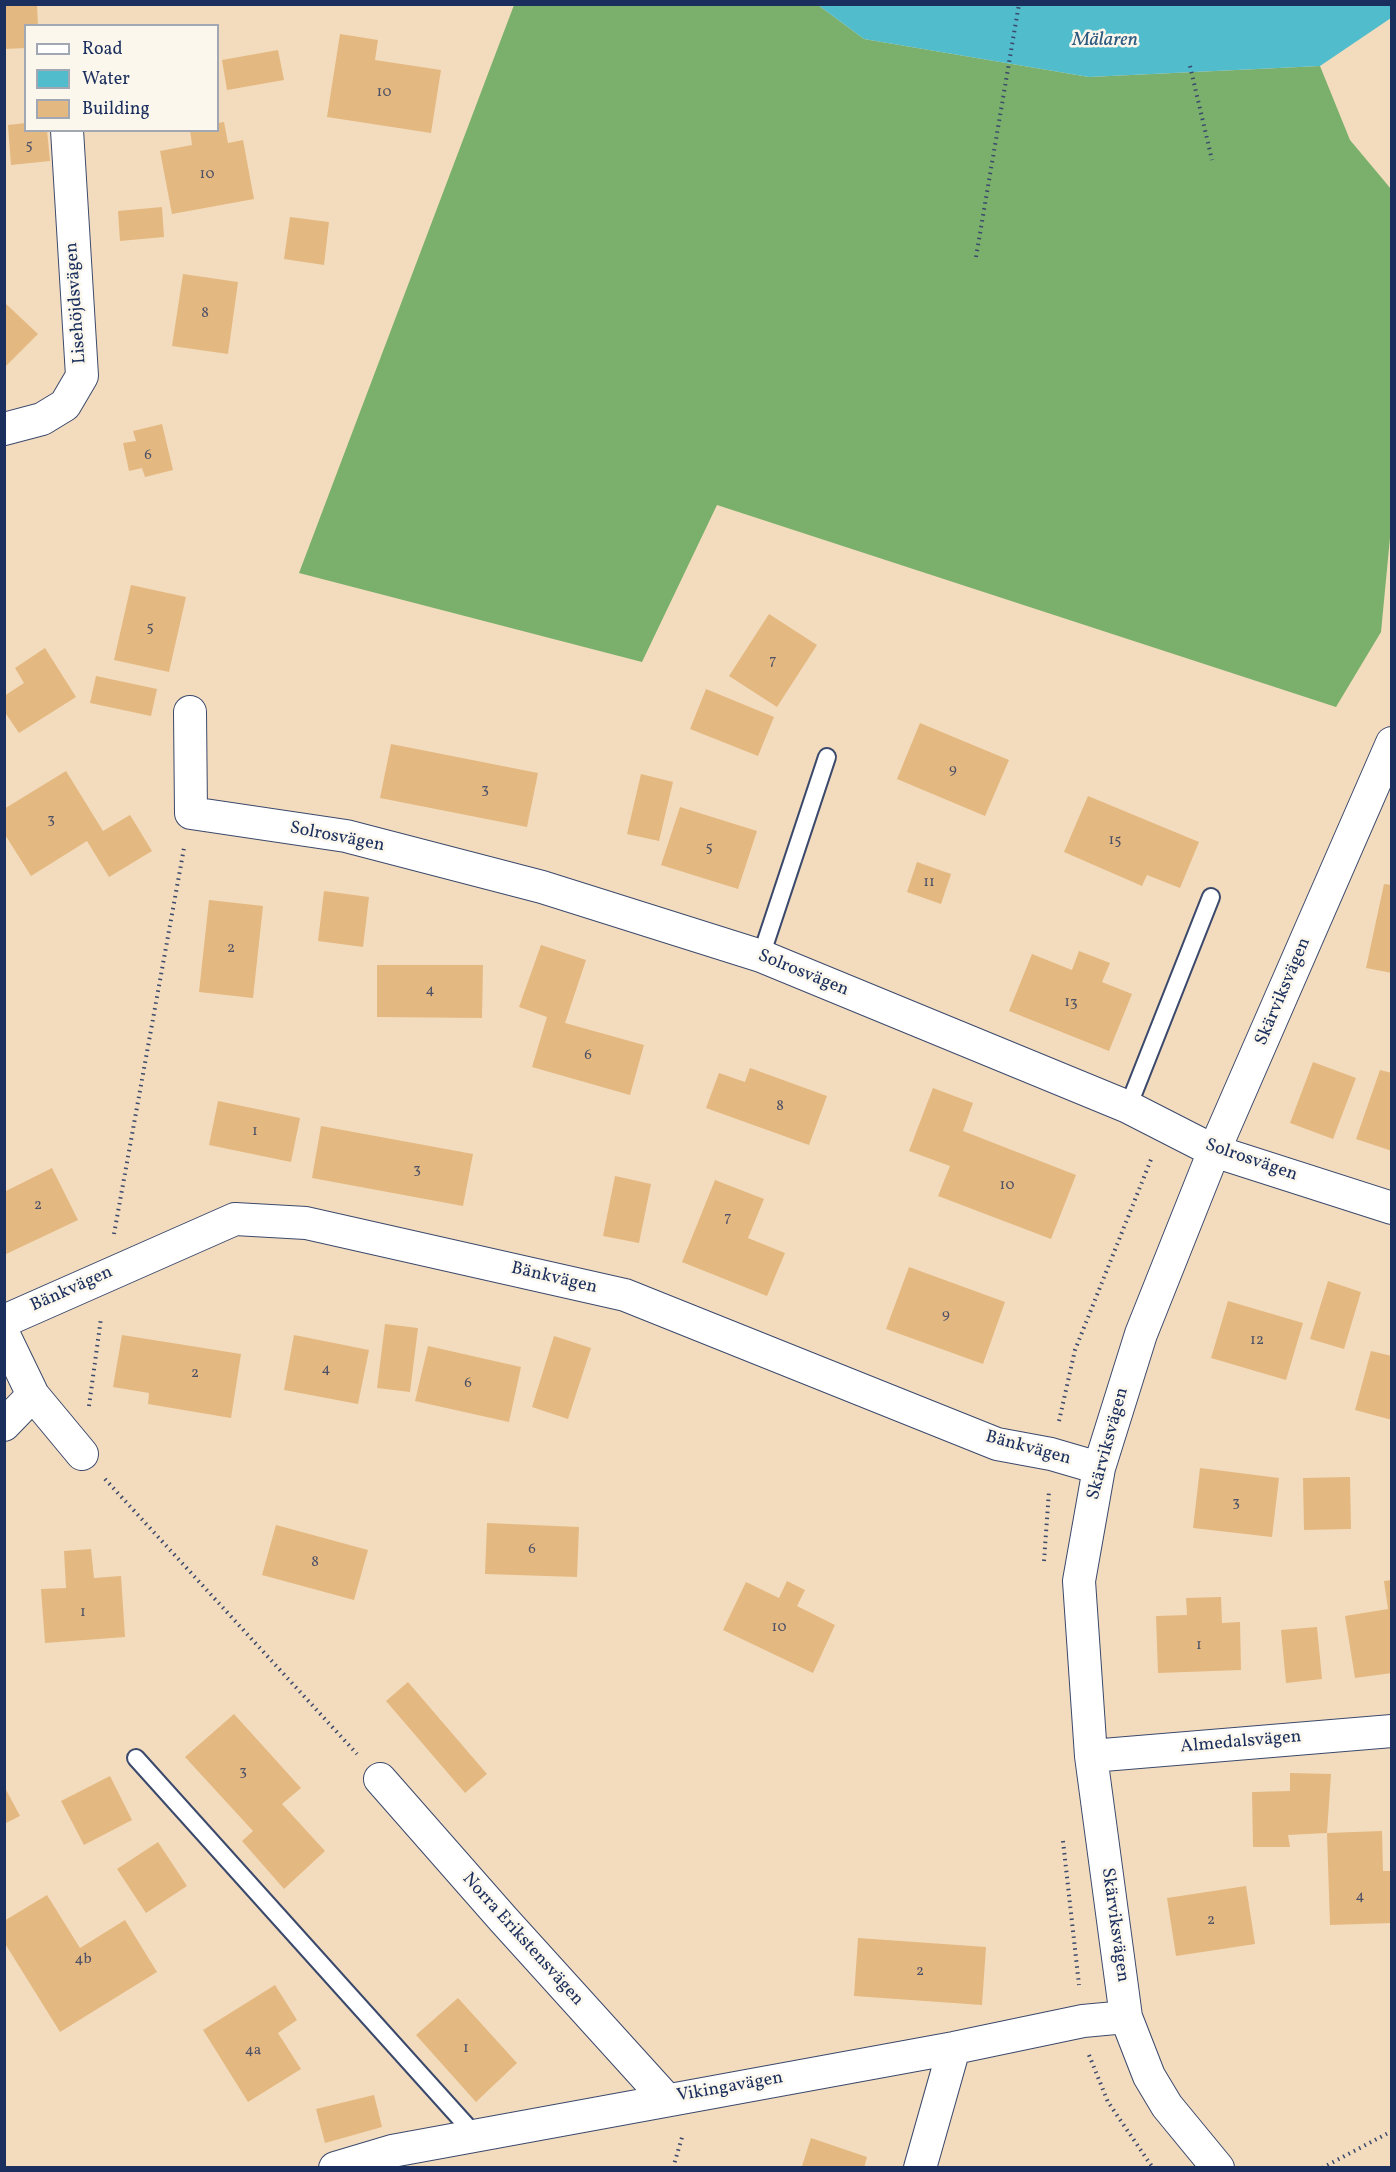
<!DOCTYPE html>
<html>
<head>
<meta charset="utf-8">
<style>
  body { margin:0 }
  #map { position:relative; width:1396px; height:2172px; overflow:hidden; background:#f3dcbd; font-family:Vollkorn,serif }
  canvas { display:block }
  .frame { position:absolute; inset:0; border:6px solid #1b2f5e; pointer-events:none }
  .legend { position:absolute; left:24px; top:24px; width:195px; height:108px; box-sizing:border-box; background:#fbf7ec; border:2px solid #a1a7b3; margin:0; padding:8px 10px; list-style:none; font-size:18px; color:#1b2f5e }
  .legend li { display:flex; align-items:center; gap:12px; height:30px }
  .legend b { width:30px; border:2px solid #a1a7b3 }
</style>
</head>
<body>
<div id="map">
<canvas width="1396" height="2172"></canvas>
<div class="frame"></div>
<ul class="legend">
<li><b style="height:8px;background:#fff"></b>Road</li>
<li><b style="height:16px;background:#51bccc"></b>Water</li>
<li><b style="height:16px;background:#e4b881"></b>Building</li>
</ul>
</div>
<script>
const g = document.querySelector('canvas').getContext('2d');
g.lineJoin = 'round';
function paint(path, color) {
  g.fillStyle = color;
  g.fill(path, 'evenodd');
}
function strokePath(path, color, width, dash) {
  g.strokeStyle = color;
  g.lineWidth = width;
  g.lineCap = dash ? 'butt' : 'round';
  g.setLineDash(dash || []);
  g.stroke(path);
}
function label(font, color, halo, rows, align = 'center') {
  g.font = font + ' Vollkorn,serif';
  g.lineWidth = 5;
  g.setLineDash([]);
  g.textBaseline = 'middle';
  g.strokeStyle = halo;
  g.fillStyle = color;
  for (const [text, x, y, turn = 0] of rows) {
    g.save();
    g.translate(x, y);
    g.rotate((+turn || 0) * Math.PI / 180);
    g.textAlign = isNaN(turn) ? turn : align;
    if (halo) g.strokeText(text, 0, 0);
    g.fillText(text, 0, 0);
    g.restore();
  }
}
paint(new Path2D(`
  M514,5H818L864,39L1089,77L1320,66L1350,140L1391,189L1392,517L1381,632L1336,707L717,505L642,662L299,573Z`), '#7ab06c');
paint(new Path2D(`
  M1391,4V18L1320,66L1089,77L864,39L818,5Z`), '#51bccc');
paint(new Path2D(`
  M4,4H37L38,26H26V48L4,49Z
  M340,34L378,40L375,60L441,70L431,133L327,117Z
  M278,50L284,80L227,90L222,60Z
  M224,122L228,143L243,140L254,199L172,214L160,151L192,145L190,130H218V123Z
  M26,123V130H47L50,161L11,165L8,125Z
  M162,207L164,237L120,241L118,211Z
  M290,217L329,222L324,265L284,259Z
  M183,274L238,282L228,354L172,346Z
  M4,302L38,334L4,368Z
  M162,424L173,470L145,477L142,468L129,471L123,443L136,441L133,431Z
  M131,585L186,597L169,672L114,660Z
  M769,614L817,645L777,707L729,676Z
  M45,648L76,697L19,733L4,711V696L24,683L15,668Z
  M96,676L157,689L151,716L90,703Z
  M706,689L774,717L758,756L690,729Z
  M920,723L1009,760L985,816L897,779Z
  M391,744L538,773L527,827L380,798Z
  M66,771L103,831L130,815L152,851L109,877L87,841L31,876L4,833V809Z
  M641,774L673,782L659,841L627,834Z
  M1088,796L1199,842L1180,888L1147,875L1142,886L1064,852Z
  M680,807L757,831L738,889L661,865Z
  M917,862L951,874L941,904L907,892Z
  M1384,884L1392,885V973L1366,968Z
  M324,891L369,897L363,947L318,941Z
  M209,900L263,906L253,998L199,992Z
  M541,945L586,960L565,1023L644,1045L630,1095L532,1067L547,1017L519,1007Z
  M1079,951L1110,963L1102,982L1132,994L1109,1051L1009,1011L1032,954L1072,970Z
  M377,965H483L482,1018L377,1017Z
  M1313,1062L1356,1078L1333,1139L1290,1123Z
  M750,1068L827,1096L809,1145L706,1108L719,1073L745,1082Z
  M1380,1070L1392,1073V1151L1356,1139Z
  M933,1088L973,1103L963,1131L1076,1175L1051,1239L938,1196L950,1166L909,1151Z
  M218,1101L300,1118L291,1162L209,1145Z
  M321,1126L473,1154L463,1206L312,1178Z
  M52,1168L78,1220L4,1255V1192Z
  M615,1176L651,1184L639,1243L603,1236Z
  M715,1180L764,1199L748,1238L785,1253L767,1296L682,1262Z
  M909,1267L1005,1302L983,1364L886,1329Z
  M1328,1281L1361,1292L1344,1349L1310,1339Z
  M1228,1301L1303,1323L1286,1380L1211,1358Z
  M385,1324L418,1328L410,1392L377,1388Z
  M122,1335L241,1354L231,1418L148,1404L149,1393L113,1387Z
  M294,1335L369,1350L358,1404L284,1390Z
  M554,1336L591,1348L568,1419L532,1407Z
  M428,1346L521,1367L509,1422L415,1401Z
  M1371,1351L1392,1356V1420L1355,1410Z
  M1200,1468L1279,1478L1272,1537L1193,1528Z
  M1350,1477L1351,1529L1304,1530L1303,1478Z
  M487,1523L579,1527L577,1577L485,1574Z
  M276,1525L368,1550L354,1600L262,1575Z
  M91,1549L94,1578L121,1576L125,1637L45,1643L41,1589L66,1588L64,1551Z
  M1392,1580V1673L1355,1678L1345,1616L1388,1609L1384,1581Z
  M787,1581L805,1590L797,1606L835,1625L813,1673L723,1630L746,1582L779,1598Z
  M1221,1597L1222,1623L1240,1622L1241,1670L1158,1673L1156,1616L1187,1615L1186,1598Z
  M1317,1627L1322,1679L1286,1683L1281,1630Z
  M408,1682L487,1774L465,1793L386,1701Z
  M234,1714L301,1788L282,1804L325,1851L284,1889L242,1841L253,1831L185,1757Z
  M1290,1773L1331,1774L1327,1833L1288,1835L1290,1847H1253L1252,1792L1290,1791Z
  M110,1776L132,1820L84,1845L61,1801Z
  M4,1786L20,1816L4,1824Z
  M1382,1831L1383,1871H1392V1923L1330,1925L1327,1833Z
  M158,1842L187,1886L146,1913L117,1869Z
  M1246,1886L1255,1944L1176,1956L1167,1898Z
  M47,1895L80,1948L125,1920L157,1972L60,2032L4,1942V1921Z
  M858,1938L986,1947L982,2005L854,1996Z
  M275,1985L297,2020L278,2033L301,2069L248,2102L203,2030Z
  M458,1998L517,2063L476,2102L416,2035Z
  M374,2095L382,2127L325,2143L316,2109Z
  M811,2138L867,2157L864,2168L802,2166Z`), '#e4b881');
const lane = new Path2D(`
  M761,956L827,757
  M1128,1107L1211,897
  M136,1758L476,2136`);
const street = new Path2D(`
  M4,429L42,419L65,405L82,376L67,130
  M190,712L191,813L346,836L542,887L761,956L1128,1107L1214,1151L1392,1208
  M4,1321L235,1219L306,1223L625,1295L997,1444L1051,1454L1099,1468
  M4,1335L33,1395L82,1454
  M4,1425L33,1395
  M1091,1756L1392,1731
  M380,1779L503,1919L667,2100
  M335,2168L392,2151L954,2048L1083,2021L1126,2017
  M920,2168L954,2048
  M1218,2168L1167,2106L1149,2076L1126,2017L1091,1756L1079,1581L1099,1468L1141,1334L1214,1151L1392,743`);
strokePath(lane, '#3b496c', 20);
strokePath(street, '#3b496c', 34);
strokePath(new Path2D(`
  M1190,66L1212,160
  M976,257L1019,4
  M114,1234L184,848
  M89,1406L101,1318
  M1059,1421L1075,1350L1152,1157
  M105,1479L357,1754
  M1044,1561L1049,1491
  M1063,1841L1079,1985
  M1089,2055L1108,2102L1153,2168
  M673,2168L683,2134
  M1322,2168L1392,2131`), '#3b496c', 4, [1.5, 4.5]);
strokePath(lane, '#fff', 16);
strokePath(street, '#fff', 32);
label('15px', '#4d5167', null, [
  ["10",384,93],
  ["5",29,146],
  ["10",207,175],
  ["8",205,314],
  ["6",148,456],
  ["5",150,628],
  ["7",773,661],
  ["9",953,770],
  ["3",485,790],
  ["3",51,820],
  ["15",1115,841],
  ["5",709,848],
  ["11",929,883],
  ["2",231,949],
  ["4",430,991],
  ["13",1071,1003],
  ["6",588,1056],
  ["8",780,1107],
  ["1",255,1132],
  ["3",417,1170],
  ["10",1007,1186],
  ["2",38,1206],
  ["7",728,1218],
  ["9",946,1315],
  ["12",1257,1341],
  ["4",326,1370],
  ["2",195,1374],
  ["6",468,1384],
  ["3",1236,1503],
  ["6",532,1550],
  ["8",315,1563],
  ["1",83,1613],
  ["10",779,1628],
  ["1",1199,1646],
  ["3",243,1772],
  ["4",1360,1897],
  ["2",1211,1921],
  ["4b",83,1960],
  ["2",920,1972],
  ["1",466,2049],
  ["4a",253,2051]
]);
label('18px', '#1b2f5e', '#fbf7ec', [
  ["Lisehöjdsvägen",77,303,-94],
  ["Solrosvägen",337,838,11],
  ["Solrosvägen",803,974,22],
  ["Skärviksvägen",1284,992,-67],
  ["Solrosvägen",1251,1161,19],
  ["Bänkvägen",554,1279,13],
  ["Bänkvägen",72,1290,-24],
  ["Skärviksvägen",1109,1444,-75],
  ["Bänkvägen",1028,1449,15],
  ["Almedalsvägen",1241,1743,-5],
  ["Skärviksvägen",1114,1925,82],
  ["Norra Erikstensvägen",522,1940,48],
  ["Vikingavägen",730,2088,-10]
]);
label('italic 20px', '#2b597f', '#fbf7ec', [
  ["Mälaren",1105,41]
]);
</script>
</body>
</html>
